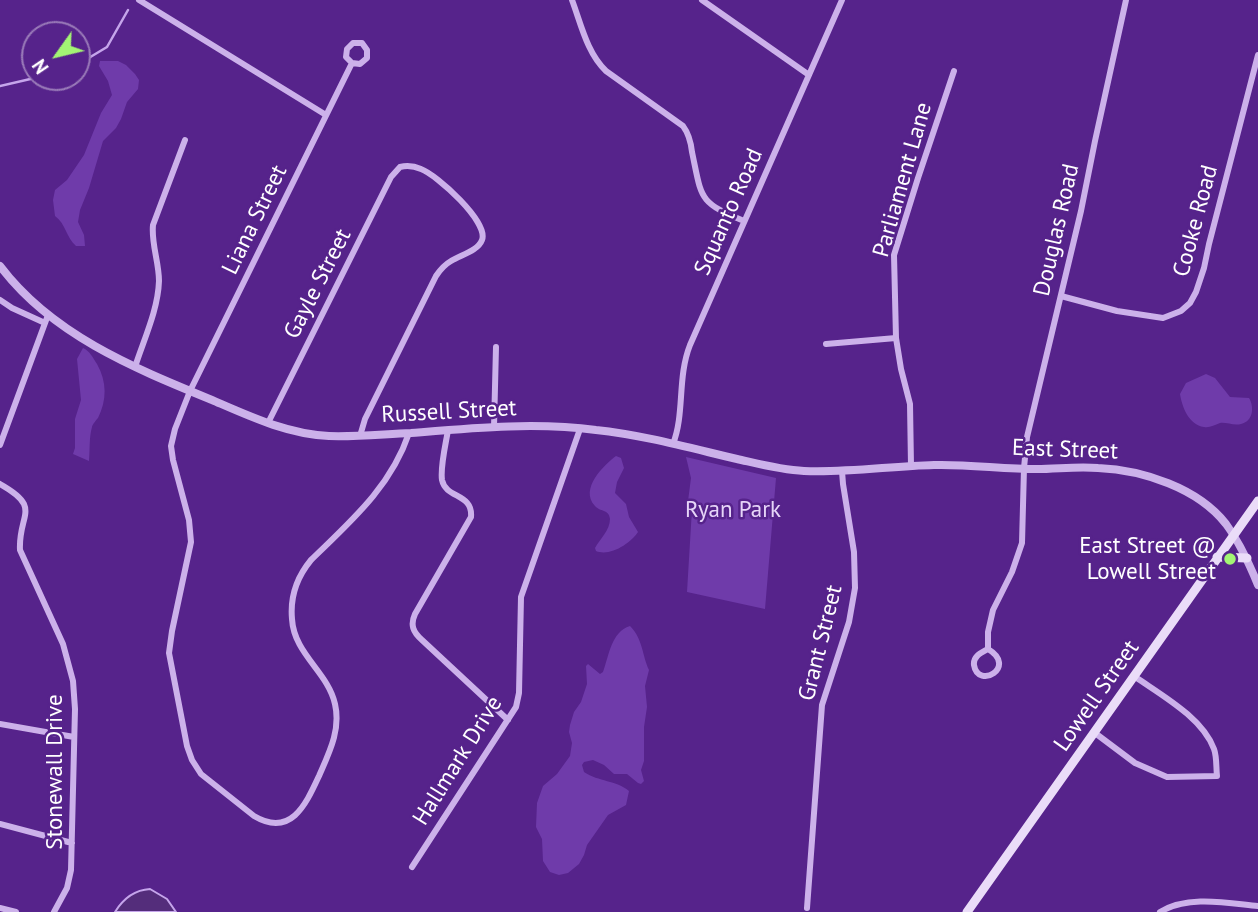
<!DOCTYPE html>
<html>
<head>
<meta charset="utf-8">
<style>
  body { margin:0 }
  #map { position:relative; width:1258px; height:912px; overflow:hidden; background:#56238b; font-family:"PT Sans",sans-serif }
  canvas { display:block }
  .north { position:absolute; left:21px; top:21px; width:70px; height:70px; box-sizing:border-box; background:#56238b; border:2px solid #9a7bb9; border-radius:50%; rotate:236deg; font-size:19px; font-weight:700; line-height:28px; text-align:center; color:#fff }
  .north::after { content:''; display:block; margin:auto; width:24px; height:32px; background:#a3f574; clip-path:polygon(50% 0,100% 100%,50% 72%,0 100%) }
</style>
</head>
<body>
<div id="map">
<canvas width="1258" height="912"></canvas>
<div class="north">N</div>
</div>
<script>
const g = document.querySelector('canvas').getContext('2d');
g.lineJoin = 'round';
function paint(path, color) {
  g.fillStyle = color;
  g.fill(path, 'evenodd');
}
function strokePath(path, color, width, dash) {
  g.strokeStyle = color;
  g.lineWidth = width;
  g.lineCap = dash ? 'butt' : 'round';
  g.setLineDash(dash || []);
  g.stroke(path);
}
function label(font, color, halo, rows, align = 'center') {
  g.font = font + ' "PT Sans",sans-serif';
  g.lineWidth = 5;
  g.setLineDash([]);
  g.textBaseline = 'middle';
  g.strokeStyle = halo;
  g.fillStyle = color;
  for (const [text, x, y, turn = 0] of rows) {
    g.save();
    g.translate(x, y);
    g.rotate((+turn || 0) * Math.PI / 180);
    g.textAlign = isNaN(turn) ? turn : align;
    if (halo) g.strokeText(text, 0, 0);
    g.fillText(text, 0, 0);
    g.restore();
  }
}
paint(new Path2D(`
  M100,61H118L126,65L135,74L139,80L138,89L127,102L121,119L116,128L103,141L89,188L80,210L78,222L84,235L85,246H76C66,237 66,224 55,216L53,200L55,190L67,180L84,155L101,113L112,95L108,81L99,66Z
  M83,348C90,351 93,358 97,364C107,382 107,400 98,418C97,419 92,425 92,427C89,437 90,450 89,461L73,454L75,448V419L81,400L77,359Z
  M1206,374L1215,378L1230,397L1249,398C1254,406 1254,421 1241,424C1234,426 1226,422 1220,423C1214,425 1210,428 1204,427C1189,425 1182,407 1180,394L1186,383Z
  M616,456L621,458L624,468L617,482L615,493L626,504L629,517L638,532C631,543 610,557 596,551L595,548C600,539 610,530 610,519C609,509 600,512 595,506C579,489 604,465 616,456Z
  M686,457L776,478L765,609L687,592L692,509L688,501L691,478Z
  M630,626C643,639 642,655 649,670L645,686L647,707L644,727V761L641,770L644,781L641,784L638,783L627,774H614L604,765L593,760L584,762L582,765L584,772C599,782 616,780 629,791L626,805L608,815L587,845L584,855L579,864L568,873L559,875L550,872L543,861L542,839L536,827L537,803L543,786L557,774L570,756L572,743L569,732L570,725L574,712L581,702L587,684L586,666L588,664L600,674L603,672C609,656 611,632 630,626Z`), '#6f3baa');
const water = new Path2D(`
  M150,889L167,899L176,912H115C123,899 134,890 150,889Z`);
paint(water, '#542d7b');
strokePath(water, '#c5a5eb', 2);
strokePath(new Path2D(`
  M77,65L107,47L128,10
  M0,86L39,77`), '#c5a5eb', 2.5);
strokePath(new Path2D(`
  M139,0L326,115
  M572,0C581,24 587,53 606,71L683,126C689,134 691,143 692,152C702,199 698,202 744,221
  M702,0L809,75
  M352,63L346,57L347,49L353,43H362L367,50V58L360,64L352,63L190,391L175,429L171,446L173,460L189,520L191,542L172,631L169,653L187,746L192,760L201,774L254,816C291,838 306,804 319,776C329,753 341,730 335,704C328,672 294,654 292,619C290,597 297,577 311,560C350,522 391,487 409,433
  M1061,296L1117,311L1163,318L1181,311L1190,303L1196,292L1204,268L1209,244L1258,55
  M0,300L12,308L45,323
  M826,344L896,338
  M135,367C144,339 158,310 159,281C159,262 151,243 153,225L185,140
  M268,423L391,177L400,167C408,165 414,166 421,169C437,175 489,222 482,240C478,251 460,255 451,261C444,265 440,270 436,276L365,419L360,436
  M494,427L496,347
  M448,430C446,443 440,467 442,480C446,499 473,493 471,517L415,614C410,625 413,632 422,640L508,720
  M673,444C685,413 677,378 690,345L842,0
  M0,445L48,315
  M911,466L910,404L901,369L896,338L894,255L918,178L954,71
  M0,484C43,508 18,514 20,550L63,644L73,681L75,709L71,870L67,888L54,912
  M988,649C1018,667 978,690 974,665C973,656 981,653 988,649V632L993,610L1012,572L1022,543L1024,468L1027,437L1081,211L1095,141L1126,0
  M0,724L74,737
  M1095,733L1135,763L1167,777L1217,776C1216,768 1217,757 1214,749C1202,717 1161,695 1134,676
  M0,824L72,843
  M412,867L516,707L519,693L521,597L580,429
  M0,908L16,912
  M807,908L822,705L849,622L855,588L854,552L843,484L842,471
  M1160,912C1188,895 1227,903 1258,906`), '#ccb1ea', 6);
strokePath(new Path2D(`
  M0,266C52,335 134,368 212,400C249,416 287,434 329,436C356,437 384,434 411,433C472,428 535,422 596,430C643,435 690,448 737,459C759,464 781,470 804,471C847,473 891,466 934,465C968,464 1002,469 1037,469C1057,469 1078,466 1098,468C1143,470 1198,488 1226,524C1240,543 1249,563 1258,585`), '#ccb1ea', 8);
strokePath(new Path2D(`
  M1217,557L1247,558
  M967,912L1258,501`), '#eadcf8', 9);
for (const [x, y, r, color] of [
  [1230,559,7,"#a3f574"]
]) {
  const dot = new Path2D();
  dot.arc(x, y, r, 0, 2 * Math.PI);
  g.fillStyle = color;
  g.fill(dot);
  strokePath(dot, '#56238b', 2.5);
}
label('23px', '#fff', '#56238b', [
  ["Parliament Lane",903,180,-74],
  ["Squanto Road",729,212,-66],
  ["Liana Street",255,220,-64],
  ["Cooke Road",1196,221,-75],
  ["Douglas Road",1057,230,-77],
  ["Gayle Street",318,284,-63],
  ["Russell Street",449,412,-3],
  ["East Street",1065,450,2],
  ["Grant Street",821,643,-76],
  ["Lowell Street",1097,696,-55],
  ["Hallmark Drive",458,761,-58],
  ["Stonewall Drive",55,772,-90]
]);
label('23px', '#e6d5f8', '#56238b', [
  ["Ryan Park",733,510]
]);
label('23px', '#fff', '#56238b', [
  ["East Street @",1216,546],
  ["Lowell Street",1216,572]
], 'right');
</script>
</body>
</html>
